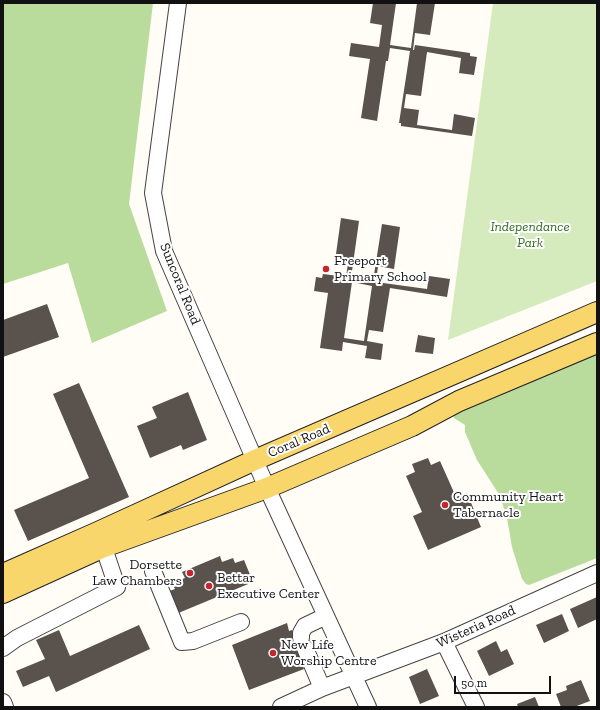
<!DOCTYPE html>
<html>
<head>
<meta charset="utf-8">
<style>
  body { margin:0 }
  #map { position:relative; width:600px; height:710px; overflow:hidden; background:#fffdf5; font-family:"Zilla Slab",serif }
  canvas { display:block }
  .frame { position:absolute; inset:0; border:4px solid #111; pointer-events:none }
  .scale { position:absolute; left:454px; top:676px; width:97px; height:18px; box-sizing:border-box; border:2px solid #111; border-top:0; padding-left:5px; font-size:12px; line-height:14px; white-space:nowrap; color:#111; -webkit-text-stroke:3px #fff; paint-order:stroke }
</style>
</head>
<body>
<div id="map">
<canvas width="600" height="710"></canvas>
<div class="frame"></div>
<div class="scale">50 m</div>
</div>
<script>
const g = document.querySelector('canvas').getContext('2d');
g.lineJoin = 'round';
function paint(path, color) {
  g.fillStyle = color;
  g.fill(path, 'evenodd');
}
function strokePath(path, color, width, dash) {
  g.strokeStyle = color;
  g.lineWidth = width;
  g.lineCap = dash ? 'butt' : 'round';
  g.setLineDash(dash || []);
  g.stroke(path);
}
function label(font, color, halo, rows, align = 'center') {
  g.font = font + ' "Zilla Slab",serif';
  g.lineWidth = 4;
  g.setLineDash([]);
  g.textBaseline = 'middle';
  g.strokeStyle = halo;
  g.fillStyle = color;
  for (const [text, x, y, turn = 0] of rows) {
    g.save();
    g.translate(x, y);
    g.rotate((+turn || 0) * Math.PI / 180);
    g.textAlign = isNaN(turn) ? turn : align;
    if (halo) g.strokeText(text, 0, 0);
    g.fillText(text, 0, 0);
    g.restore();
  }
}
paint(new Path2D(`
  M493,3H597V281L448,340Z`), '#d5ebbd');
paint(new Path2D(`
  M3,3H153L129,204L167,311L92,343L68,263L3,284Z
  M597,354V558L529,585L526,584L522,579L512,547L507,518L500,496L477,460L465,432V425L454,418V415L465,409L497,396L514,387Z`), '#b9dc9c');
paint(new Path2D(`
  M373,3H396L390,45L411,48L417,3H435L430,35L415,33L413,50H414L415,45L470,53V56L477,57L474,75L459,73L461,58L427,52L421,96L406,94L404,108L419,110L417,125L452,130L454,114L475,118L472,136L401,126V123H399L410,51L390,48L388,61H386L377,121L361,118L370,59L349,56L351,43L379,47L382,25L370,23Z
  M341,218L359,221L351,278L373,281L382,224L400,227L394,269L378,266L376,282L427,289L429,276L450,279L447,297L390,288L383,332L369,330L367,341L383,344L381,360L365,358L367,346L343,342L342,351L320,348L328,293L314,291L316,277L322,278L323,274L346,277L348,263L335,261ZM352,282L372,286L364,341L344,338Z
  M47,304L59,337L3,357V320Z
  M418,335L435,338L433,354L415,352Z
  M79,383L129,497L28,541L14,510L89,478L53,394Z
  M188,392L207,440L183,450L181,445L150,458L137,426L157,418L152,407Z
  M428,458L431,465L440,461L456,497L467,493L481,527L428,550L413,516L422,512L406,476L415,472L412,464Z
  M220,556L222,562L233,558L235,563L244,560L253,582L176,614L167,592L175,589L172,583L185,578L182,572Z
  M597,597V619L578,628L570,609Z
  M562,614L569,631L544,643L536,625Z
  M287,623L289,631L292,630L296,640L306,636L304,661L301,662L304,669L249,690L232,645Z
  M139,625L150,649L56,692L49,676L23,687L16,671L45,659L36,640L59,630L70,656Z
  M496,641L501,652L507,649L514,664L489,676L477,651Z
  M427,669L439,696L420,704L409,677Z
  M581,680L590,701L574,707H561L556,694L567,690L566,686Z
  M535,697L539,707H518L517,704Z`), '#5a524d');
const minor = new Path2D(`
  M178,3L153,193L164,251L267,488L368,707
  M153,571L182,642L193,641L241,622
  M301,638V633L305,626L326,616
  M444,642L476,707
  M3,648L17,638L117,587L100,536
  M305,648L322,688
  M3,702L5,707
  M281,707L322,688L444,642L597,573`);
const major = new Path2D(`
  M3,574L98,532L255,460L597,312
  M3,593L104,547L267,488L412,426L459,401L597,343`);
strokePath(minor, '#444', 18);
strokePath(major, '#222', 22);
strokePath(minor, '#fff', 16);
strokePath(major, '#f9d66b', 20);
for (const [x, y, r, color] of [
  [326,269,4,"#c4262e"],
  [445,505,4,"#c4262e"],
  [190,573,4,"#c4262e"],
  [209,586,4,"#c4262e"],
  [273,653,4,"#c4262e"]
]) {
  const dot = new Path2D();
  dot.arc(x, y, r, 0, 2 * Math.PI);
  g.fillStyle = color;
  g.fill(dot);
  strokePath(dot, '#fff', 1.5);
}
label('italic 14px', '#2f6b1f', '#fff', [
  ["Independance",530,227],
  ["Park",530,243]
]);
label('14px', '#111', '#fff', [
  ["Freeport",334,261],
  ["Primary School",334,277],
  ["Community Heart",453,497],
  ["Tabernacle",453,513],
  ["Dorsette",182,565,"right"],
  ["Law Chambers",182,581,"right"],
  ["Bettar",217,578],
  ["Executive Center",217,594],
  ["New Life",281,645],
  ["Worship Centre",281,661]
], 'left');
label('14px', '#111', '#fff', [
  ["Suncoral Road",180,284,68],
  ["Coral Road",299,441,-23],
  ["Wisteria Road",476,627,-24]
]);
</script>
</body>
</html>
